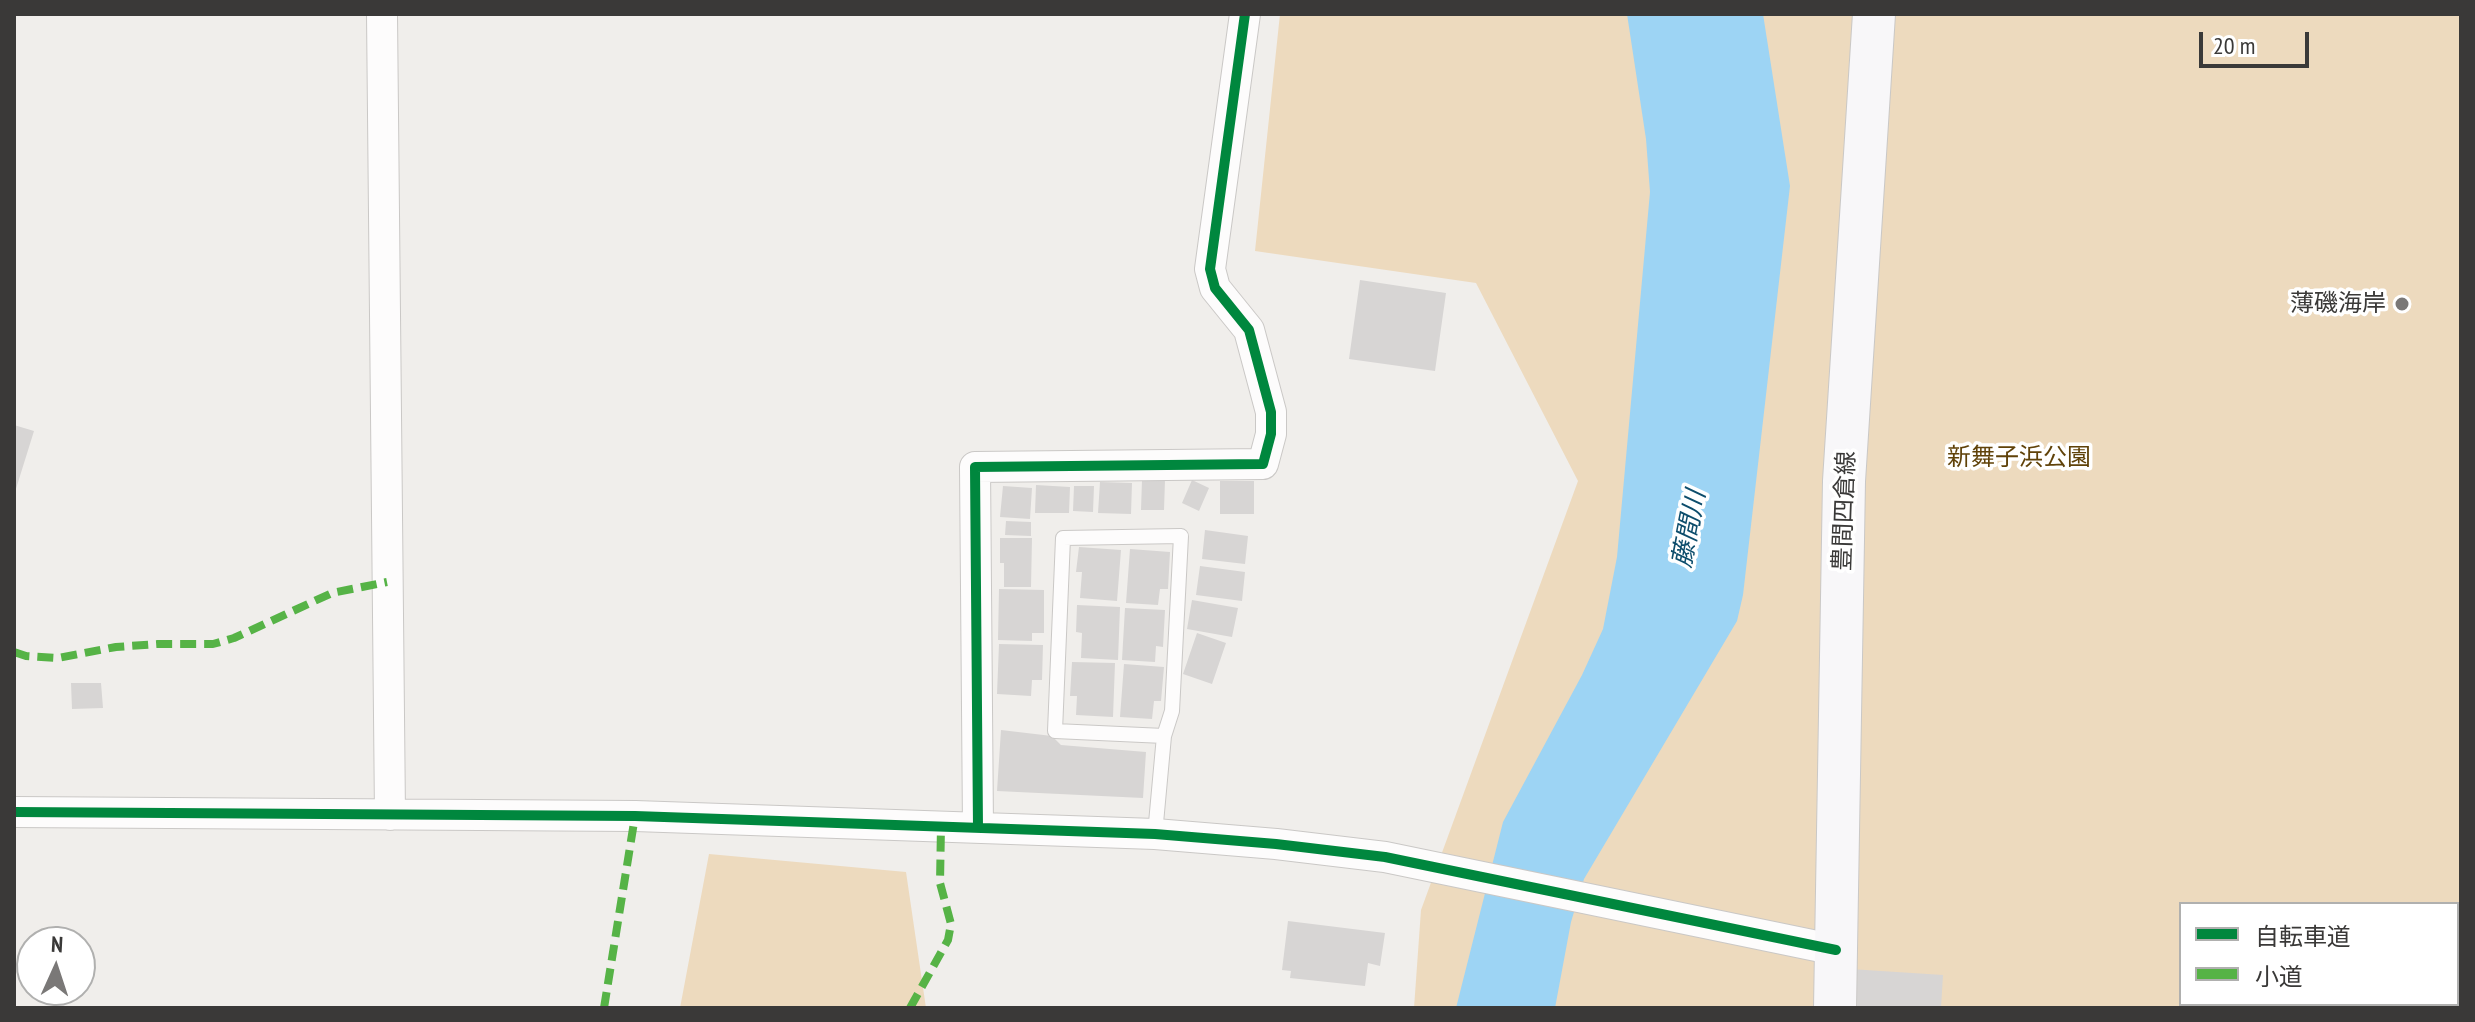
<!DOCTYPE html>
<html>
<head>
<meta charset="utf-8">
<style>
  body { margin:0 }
  #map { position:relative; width:2475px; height:1022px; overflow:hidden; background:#f0eeeb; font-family:"PT Sans Narrow","Noto Sans JP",sans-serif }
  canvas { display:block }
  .frame { position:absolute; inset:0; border:16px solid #3a3938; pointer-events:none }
  .legend { position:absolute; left:2179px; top:902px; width:280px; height:104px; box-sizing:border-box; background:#fff; border:2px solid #b0b0af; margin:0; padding:10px 14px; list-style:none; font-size:24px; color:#3a3938 }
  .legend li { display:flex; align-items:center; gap:16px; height:40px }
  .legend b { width:40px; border:2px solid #b0b0af }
  .north { position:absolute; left:16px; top:926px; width:80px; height:80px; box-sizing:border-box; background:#fff; border:2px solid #b0b0af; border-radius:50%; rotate:3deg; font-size:22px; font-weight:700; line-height:32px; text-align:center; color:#3a3938 }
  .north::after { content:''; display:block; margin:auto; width:28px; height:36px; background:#7a7877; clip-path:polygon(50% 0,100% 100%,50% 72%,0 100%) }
  .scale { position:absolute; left:2199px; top:32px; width:110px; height:36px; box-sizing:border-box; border:4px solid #3a3938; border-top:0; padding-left:10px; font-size:24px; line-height:28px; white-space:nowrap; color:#3a3938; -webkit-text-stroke:6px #fff; paint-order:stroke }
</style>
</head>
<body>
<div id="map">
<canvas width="2475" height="1022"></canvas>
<div class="frame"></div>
<ul class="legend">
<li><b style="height:10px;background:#00873e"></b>自転車道</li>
<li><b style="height:10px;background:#56b346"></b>小道</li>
</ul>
<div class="north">N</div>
<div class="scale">20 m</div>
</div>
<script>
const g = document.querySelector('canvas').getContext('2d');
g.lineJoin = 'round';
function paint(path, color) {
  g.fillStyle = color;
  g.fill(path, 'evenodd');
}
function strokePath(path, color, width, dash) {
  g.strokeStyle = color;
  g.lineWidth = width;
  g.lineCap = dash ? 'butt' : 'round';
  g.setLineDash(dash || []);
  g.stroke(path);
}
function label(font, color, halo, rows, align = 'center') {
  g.font = font + ' "PT Sans Narrow","Noto Sans JP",sans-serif';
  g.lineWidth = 7;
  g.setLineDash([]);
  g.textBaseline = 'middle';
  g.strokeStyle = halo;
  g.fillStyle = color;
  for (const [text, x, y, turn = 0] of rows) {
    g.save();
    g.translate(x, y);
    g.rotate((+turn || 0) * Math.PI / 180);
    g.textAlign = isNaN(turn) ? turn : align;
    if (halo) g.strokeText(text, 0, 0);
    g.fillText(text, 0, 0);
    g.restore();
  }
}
paint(new Path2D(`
  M1280,14H2461V1008H1414L1421,910L1578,481L1476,283L1255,251ZM2181,904H2457V1004H2181Z
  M709,854L906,872L926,1008H680Z`), '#eddabe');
paint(new Path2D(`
  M1627,14H1763L1790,186L1743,595L1737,621L1584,879L1571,922L1555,1008H1456L1503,822L1582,675L1603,629L1617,557L1650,192L1646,139Z`), '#9dd4f4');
paint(new Path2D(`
  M1360,280L1446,293L1435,371L1349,359Z
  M14,425L34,431L15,492H14Z
  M1142,480H1165L1164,510H1141Z
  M1192,480L1209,488L1199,511L1182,503Z
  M1220,481H1254V514H1220Z
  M1100,482L1132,483L1131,514L1098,513Z
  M1036,485L1070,487L1069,513H1035Z
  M1003,486L1032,488L1030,519L1000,517Z
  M1074,486H1094L1093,512L1073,511Z
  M1006,521L1031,522V536L1005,535Z
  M1205,530L1248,536L1245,564L1202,559Z
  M1000,538H1032L1031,587H1004V563H1000Z
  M1079,547L1121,550L1117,601L1080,598L1082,572H1076Z
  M1130,549L1170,552L1168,589H1160L1158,605L1126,603Z
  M1200,566L1245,572L1242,601L1196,595Z
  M999,589L1044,590V633H1032V641L998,640Z
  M1192,600L1238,608L1232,637L1187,629Z
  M1077,605L1120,607L1118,660L1081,658L1082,633L1076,632Z
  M1125,608L1165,610L1163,647L1156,646L1155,662L1122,660Z
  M1197,633L1226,643L1212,684L1183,674Z
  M999,644L1043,645L1042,680H1032L1031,696L997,694Z
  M1072,662L1115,663L1113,717L1076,715L1077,696H1070Z
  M1124,664L1164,667L1161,701H1154L1152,719L1120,717Z
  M71,683H101L103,708L72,709Z
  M1001,730L1052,736L1061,745L1146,752L1143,798L997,791Z
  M1288,921L1385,933L1380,966L1368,963L1365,986L1290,978L1291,971L1282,970Z
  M1850,969L1943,975L1941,1008H1847Z`), '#d7d5d4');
const lane = new Path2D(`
  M1155,834L1164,736L1172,711L1181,536L1063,538L1055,731L1164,736`);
const street = new Path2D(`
  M382,14L390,815
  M14,812L635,816L1155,834L1276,844L1385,857L1836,950
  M978,828L975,467L1263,464L1271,434V412L1249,330L1215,288L1210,269L1245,14`);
const secondary = new Path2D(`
  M1835,1008L1844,481L1874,14`);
strokePath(lane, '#cac8c6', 16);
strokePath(street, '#cac8c6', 32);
strokePath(secondary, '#cac8c6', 44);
strokePath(lane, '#fdfcfc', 14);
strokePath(street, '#fdfcfc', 30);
strokePath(secondary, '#f8f7f9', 42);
strokePath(new Path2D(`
  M14,652L26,656L58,658L116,647L158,644H213L234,638L332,593L387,582
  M604,1008L635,816
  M910,1008L948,940L951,924L940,883L941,826`), '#56b346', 8, [16, 8]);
strokePath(new Path2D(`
  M14,812L635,816L1155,834L1276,844L1385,857L1836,950
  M978,828L975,467L1263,464L1271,434V412L1249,330L1215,288L1210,269L1245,14`), '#00873e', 10);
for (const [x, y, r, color] of [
  [2402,304,8,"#7a7877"]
]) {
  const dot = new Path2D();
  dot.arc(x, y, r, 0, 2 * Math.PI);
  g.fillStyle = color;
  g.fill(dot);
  strokePath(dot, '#fff', 3);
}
label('24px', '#3a3938', '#fff', [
  ["薄磯海岸",2386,304]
], 'right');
label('24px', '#604209', '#fff', [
  ["新舞子浜公園",2019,458]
]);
label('24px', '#3a3938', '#fff', [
  ["豊間四倉線",1845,511,-88]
]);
label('italic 26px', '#0d4d6c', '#fff', [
  ["藤間川",1690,529,-79]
]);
</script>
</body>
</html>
